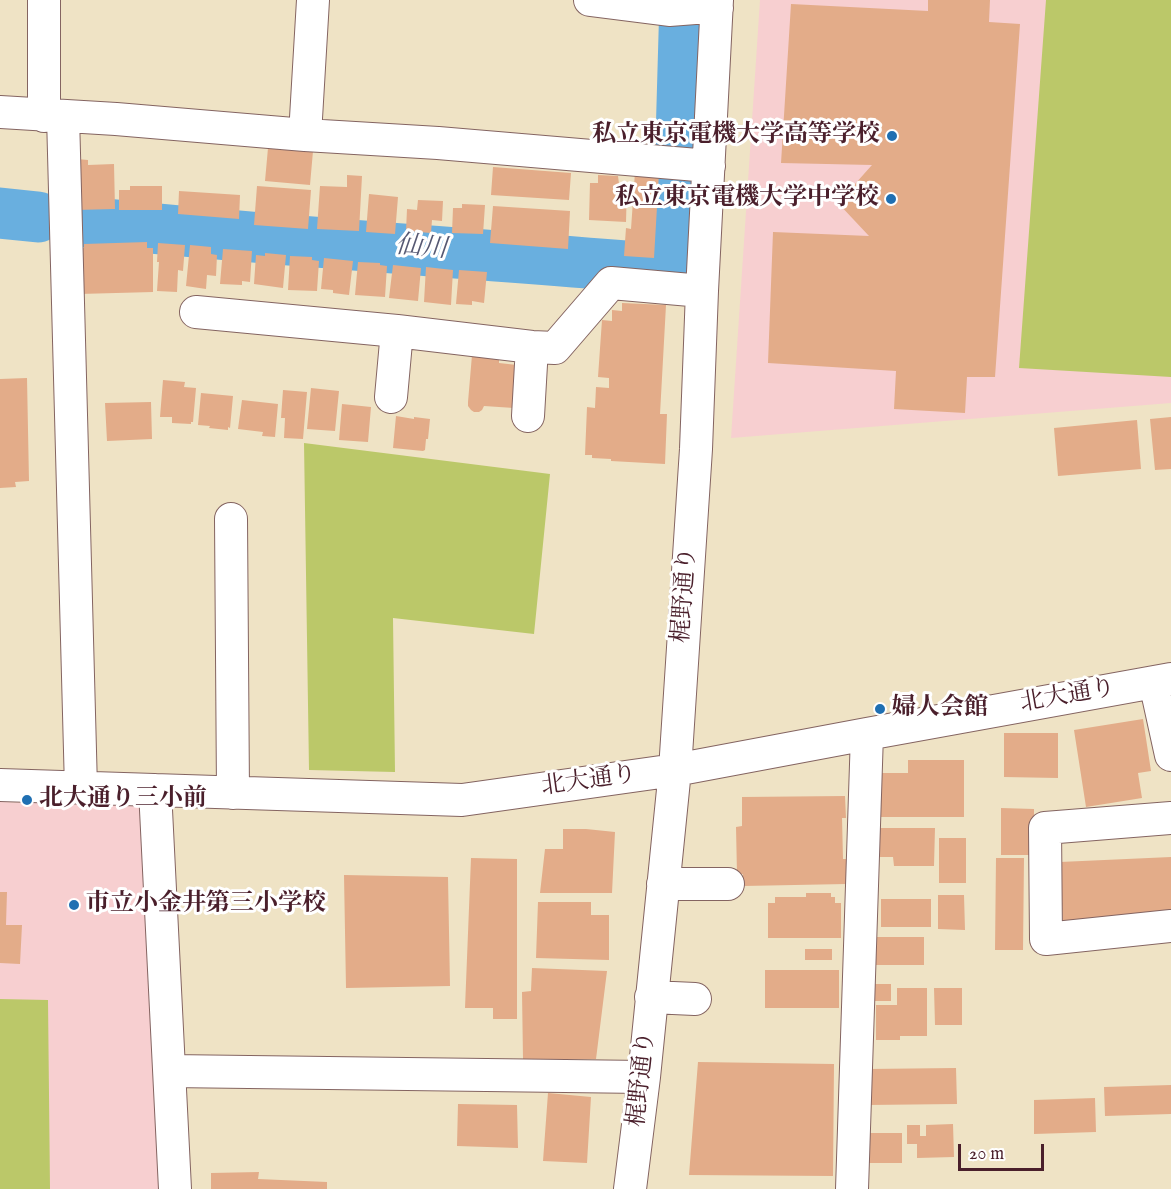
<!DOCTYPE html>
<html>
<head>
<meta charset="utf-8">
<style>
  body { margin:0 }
  #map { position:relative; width:1171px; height:1189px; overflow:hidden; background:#efe3c5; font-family:"IM FELL English",serif }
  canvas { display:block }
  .scale { position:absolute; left:958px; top:1144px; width:86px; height:27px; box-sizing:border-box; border:3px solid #4a1f2b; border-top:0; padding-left:8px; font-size:18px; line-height:21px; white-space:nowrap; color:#4a1f2b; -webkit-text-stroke:4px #fff; paint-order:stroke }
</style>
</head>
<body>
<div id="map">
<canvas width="1171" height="1189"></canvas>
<div class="scale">20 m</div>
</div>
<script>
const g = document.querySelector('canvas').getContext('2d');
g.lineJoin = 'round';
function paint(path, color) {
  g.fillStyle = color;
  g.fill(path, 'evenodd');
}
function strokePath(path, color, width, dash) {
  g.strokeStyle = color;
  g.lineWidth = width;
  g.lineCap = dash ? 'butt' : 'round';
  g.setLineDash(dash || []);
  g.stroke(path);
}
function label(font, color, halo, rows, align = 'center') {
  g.font = font + ' "IM FELL English","Noto Serif JP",serif';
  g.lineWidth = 6;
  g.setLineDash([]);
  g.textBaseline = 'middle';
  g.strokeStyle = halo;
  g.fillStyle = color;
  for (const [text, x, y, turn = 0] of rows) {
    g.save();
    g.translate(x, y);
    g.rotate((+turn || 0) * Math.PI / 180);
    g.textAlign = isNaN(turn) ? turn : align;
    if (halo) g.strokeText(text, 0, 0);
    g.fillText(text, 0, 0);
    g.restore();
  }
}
paint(new Path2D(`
  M760,0H1171V403L731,438Z
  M0,802L141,805L164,1189H0Z`), '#f7cfd0');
paint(new Path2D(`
  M1046,0H1171V377L1019,368Z
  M304,443L550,474L534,634L393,618L395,772L309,770Z
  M0,999L48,1000L50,1189H0Z`), '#bbc869');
strokePath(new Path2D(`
  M681,140L685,0
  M0,213L38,217
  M86,222C281,242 477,253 672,270L678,187`), '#69afdf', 51);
paint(new Path2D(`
  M928,0H990L989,22L1020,24L995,377H967L965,413L894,409L896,371L768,363L773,232L869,236L838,203L872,165L781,163L791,4L928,11Z
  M268,148L313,151L310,185L265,181Z
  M77,159L88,160V165L114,164L115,209L76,210Z
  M493,167L571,173L569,200L491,195Z
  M635,172L659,173L654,258L624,256L626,228L631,229Z
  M347,175L362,176L359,231L317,229L320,186L347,187Z
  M598,175L618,176L619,184L627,185L626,222L589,220L590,183H598Z
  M130,186H162V210H119V190H130Z
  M257,186L311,190L308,229L254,225Z
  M179,191L240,195L239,219L178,214Z
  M369,194L398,197L395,234L366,232Z
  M418,200L443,201L442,221L432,220L431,233L406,231L407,209L417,210Z
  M462,204L485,205L483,234L452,233L453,208H462Z
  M493,206L570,211L568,249L490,243Z
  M147,242V248H153V292L79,294V248H84V244Z
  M158,243L185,245L183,271L178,270L177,292L157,291L159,262H157Z
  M190,245L211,247V254L217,255L216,276L207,275L206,289L186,286Z
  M223,249L252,251L250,282L242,281V285L220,284Z
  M265,253L286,255L283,288L254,284L256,255L265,256Z
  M290,256L312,257V260L319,261L317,291L288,290Z
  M324,258L353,261L349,295L333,293V290L321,289Z
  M358,262L380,263V265L387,266L385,297L355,295Z
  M393,265L421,268L418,301L389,298Z
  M426,267L453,270L451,305L424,302Z
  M459,270L487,272L484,303L472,301V305L456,304Z
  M622,303L666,305L660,414H667L665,464L611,461V459L592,458V455H585L587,407L595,408L596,387L609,388V378L598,377L602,320L612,321V310L622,311Z
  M472,355L499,356V363L517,365L514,408L484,406L482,410L479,412H474L471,410L468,406V402Z
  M27,378L29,481L15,482L16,487L0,488V379Z
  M163,380L185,382L184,387L196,388L193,422H191V424L172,423V417H160Z
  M311,388L339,391L335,431L307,429Z
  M283,390L307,392L303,439L284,438L285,418H281Z
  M201,393L233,396L230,428L228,427V430L209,428L210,426L198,425Z
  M242,400L278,404L275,437L262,436L263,432L238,429Z
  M151,402L152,439L107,441L105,403Z
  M342,404L371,407L368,442L339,440Z
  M396,416L414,419V417L430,419L428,439H426L425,450L423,451L393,448Z
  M1171,417V469L1155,470L1150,419Z
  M1137,420L1141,469L1058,476L1054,428Z
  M1143,719L1151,771L1138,773L1142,798L1086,807L1074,730Z
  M1004,733H1058V778L1004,777Z
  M908,760H964V817H876V773H908Z
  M845,796L846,818H842L843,859H846V884L743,886V874H737L736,827L742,826V797Z
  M1001,808L1034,809V855H1001Z
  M878,828H935L934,866H894L893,857H878Z
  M563,829H586L615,832L612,893H540L545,849H563Z
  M939,838H966V883H939Z
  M1171,857V919L1063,924L1060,862Z
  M471,858L517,859V1019H493V1008H465Z
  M996,858H1024L1023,950H995Z
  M344,875L448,877L450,986L346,988Z
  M0,892H7L6,925H22L20,964L0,963Z
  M806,893H831V897H835V903H841V938H768V903H775V897H806Z
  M938,895H964L965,930L938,929Z
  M881,899H931V927H881Z
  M538,902H591V915H609V960L536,958Z
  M876,937H924V965H876Z
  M805,949H832V960H805Z
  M532,968L607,971L596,1059H523L522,992L531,991Z
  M765,970H839V1008H765Z
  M868,984H891V1001H869Z
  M897,988H927V1036H900V1040H876V1005H897Z
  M934,988H962V1025H935Z
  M698,1062L834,1064L833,1176L689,1175Z
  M956,1068L957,1104L867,1105V1069Z
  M1171,1085V1114L1105,1116L1104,1087Z
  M548,1093L591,1097L587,1163L543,1161Z
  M1095,1098L1096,1132L1034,1134V1100Z
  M458,1104L517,1105L518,1148L457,1146Z
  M953,1124L954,1157L917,1158V1144H907V1125H920V1136H926V1125Z
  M869,1133H902V1163H869Z
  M259,1172L258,1179L327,1182V1189H211V1173Z`), '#e3ac89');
const minor = new Path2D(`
  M590,0L669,10L695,8H717
  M0,112L116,119L305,135L438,143L709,166
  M44,116V0
  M63,116L81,788
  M305,135L313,0
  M196,312L397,331L532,347L555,348L611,283L702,291
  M391,397L397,331
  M528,416L532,347
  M231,519L233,793
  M1155,682L1171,755
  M0,785L462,800L675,770L867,734L1171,679
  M155,790L175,1189
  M1171,818L1045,828L1046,939L1171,926
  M663,884H728
  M651,997L695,999
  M170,1071L644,1077
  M630,1189L644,1077L675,770L696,449L702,291L717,0
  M852,1189L867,734`);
strokePath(minor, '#846461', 34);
strokePath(minor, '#fff', 32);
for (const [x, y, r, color] of [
  [892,136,6,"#1f6fb2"],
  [891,199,6,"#1f6fb2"],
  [880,709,6,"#1f6fb2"],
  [27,800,6,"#1f6fb2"],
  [74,905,6,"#1f6fb2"]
]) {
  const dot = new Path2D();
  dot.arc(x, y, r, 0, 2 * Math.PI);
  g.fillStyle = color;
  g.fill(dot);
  strokePath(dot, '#fff', 2);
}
label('bold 24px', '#4a1f2b', '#fff', [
  ["私立東京電機大学高等学校",880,136,"right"],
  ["私立東京電機大学中学校",879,199,"right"],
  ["婦人会館",892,709],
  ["北大通り三小前",39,800],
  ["市立小金井第三小学校",86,905]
], 'left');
label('24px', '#4a1f2b', '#fff', [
  ["梶野通り",686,595,-86],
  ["北大通り",1068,697,-10],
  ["北大通り",589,782,-8],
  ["梶野通り",643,1079,-84]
]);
label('italic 26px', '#565973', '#fff', [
  ["仙川",421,249,5]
]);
</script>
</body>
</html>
